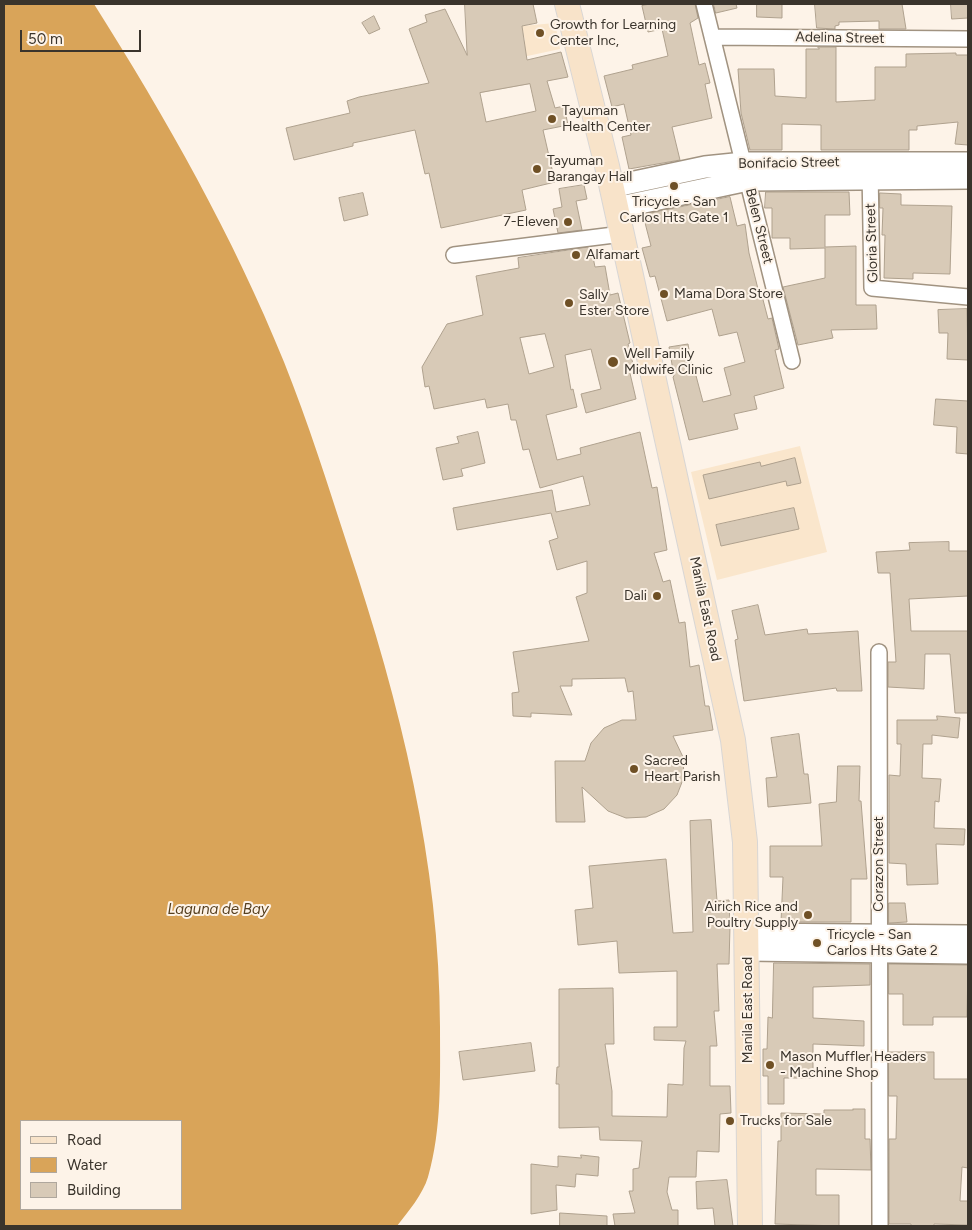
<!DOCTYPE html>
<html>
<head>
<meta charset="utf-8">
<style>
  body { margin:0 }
  #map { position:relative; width:972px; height:1230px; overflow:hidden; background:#fdf3e8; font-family:Figtree,sans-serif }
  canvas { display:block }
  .frame { position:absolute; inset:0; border:5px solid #3a342c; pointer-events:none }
  .legend { position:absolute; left:20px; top:1120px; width:162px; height:90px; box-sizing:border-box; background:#fdf3e8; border:1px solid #afa79d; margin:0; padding:6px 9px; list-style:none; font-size:15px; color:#3a342c }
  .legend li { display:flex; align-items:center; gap:10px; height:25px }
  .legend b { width:25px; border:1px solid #afa79d }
  .scale { position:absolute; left:20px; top:30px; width:121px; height:22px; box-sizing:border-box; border:2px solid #3a342c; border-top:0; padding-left:6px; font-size:15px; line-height:18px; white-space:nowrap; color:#3a342c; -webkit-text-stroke:4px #fdf3e8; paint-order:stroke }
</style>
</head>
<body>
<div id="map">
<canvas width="972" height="1230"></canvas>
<div class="frame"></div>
<ul class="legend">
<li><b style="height:6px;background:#f8e3c9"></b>Road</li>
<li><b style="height:14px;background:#d9a459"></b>Water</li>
<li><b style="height:14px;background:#d8cab7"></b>Building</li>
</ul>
<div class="scale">50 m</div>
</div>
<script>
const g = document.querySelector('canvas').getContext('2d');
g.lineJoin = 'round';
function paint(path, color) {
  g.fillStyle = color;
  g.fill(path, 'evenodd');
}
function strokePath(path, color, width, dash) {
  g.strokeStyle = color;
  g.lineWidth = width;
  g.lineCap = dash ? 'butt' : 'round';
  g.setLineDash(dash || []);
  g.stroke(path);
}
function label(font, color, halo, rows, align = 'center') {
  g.font = font + ' Figtree,sans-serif';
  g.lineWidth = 4;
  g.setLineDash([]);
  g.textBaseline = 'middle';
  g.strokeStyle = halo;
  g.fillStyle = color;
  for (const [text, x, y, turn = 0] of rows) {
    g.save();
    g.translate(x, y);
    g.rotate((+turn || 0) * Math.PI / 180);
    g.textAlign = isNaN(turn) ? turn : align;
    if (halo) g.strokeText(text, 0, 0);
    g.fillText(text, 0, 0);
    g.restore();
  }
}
paint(new Path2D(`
  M555,23L560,49L518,58L517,43L525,41L522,26Z
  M800,446L827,552L717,580L691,472Z`), '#fae6cc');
paint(new Path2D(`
  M4,4H94C166,118 233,236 284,362C308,422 328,485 348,547C400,703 440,862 440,1027C440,1076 442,1129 428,1177C423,1194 408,1212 397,1226H4ZM21,1121H181V1209H21Z`), '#d9a459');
const building = new Path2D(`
  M465,4H533L537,23L522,26L527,60L561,52L568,77L547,81L555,108L564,106L568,125L543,130L555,182L522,190L526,210L441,228L429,173L425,174L415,130L353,143V146L294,160L286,128L350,113L347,101L359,97L429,83L409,29L427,22L425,15L445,9L467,55ZM530,84L536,111L486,122L480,93Z
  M650,4H695L698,18L690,23L699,65L705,63L710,83L705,84L712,118L672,127L680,160L629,169L622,137L631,135L624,104L612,107L604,76L633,69L632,65L668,56L662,29L648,32L642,6Z
  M714,4H736L737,8L716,13Z
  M757,4H782V18L757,17Z
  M815,4H902L906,29H879V21L839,22V25L835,26V29L817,28Z
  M951,4H968V18L952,19Z
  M374,16L380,29L369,34L362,23Z
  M818,47H836V102L875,100V67H906V54L956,53V55H968V145L955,144L958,122L917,126V130H909V150H821V125L782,124V150H750L741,113L738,69H774L775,96L806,98V49H819Z
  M584,185L587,199L576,201L582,230L558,233L553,209L562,207L559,189Z
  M766,192H849L850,215H825V247L856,246V305H876L877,329L831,330L833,338L798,345L783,287L825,278V248L790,249V238H772V208H765Z
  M363,193L368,215L344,221L339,198Z
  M880,193L901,194V205L952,206L950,274L913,273V279L884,278L885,235H882L883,208H880Z
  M730,197L737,226L745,224L749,253L759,293L761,292L768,319L772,318L779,349L775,350L784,388L754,396L757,409L734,414L738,429L689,440L673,377L674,376L669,347L688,344L693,372H695L703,402L731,395L724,368L745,362L737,332L719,336L712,309L667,321L655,276L650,277L642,248L651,246L643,215Z
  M591,247L595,267L605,266L610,295L618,293L630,343L628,344L634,368L629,369L636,399L586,413L581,394L601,389L591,349L565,355L571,390L573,389L577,407L546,415L557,460L581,454L580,448L640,432L652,488L657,487L667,550L654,553L663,582L670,580L679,623L685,622L690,667L699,665L705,706H709L713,730L673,736L683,757L684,777L677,795L664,809L646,817L626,818L608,811L582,787L585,822H556L555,761H585L591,743L604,728L622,720H636L633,691L628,692L625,678L572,679V686H560L572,715L531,713V717L513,716L512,693L519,692L513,652L589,641L576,597L587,593V561L557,570L549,541L558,538L551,513L457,530L453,508L552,490L556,512L590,505L583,476L540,488L529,449L523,450L516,420H511L508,404L487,408L485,399L434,409L429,386L425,387L422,367L447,324L483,315L476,276L519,268L518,258ZM545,334L554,367L529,374L520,338Z
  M967,309L968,360L947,359L948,333H939L938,310Z
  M936,399L968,401V454L956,453L957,427L934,425Z
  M478,432L485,463L461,469L463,476L443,480L436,448L459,443L457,437Z
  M795,458L801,483L787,486L786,481L709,499L703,475L760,462L761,466Z
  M794,508L799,529L721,546L716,525Z
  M949,542V551H968V596L909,599L911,631H968V713H955L950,654H925L924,689L888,687V662H896L890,573H878L876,552L910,550L909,543Z
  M758,605L765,635L807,629L808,634L858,631L862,691H837L836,688L744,701L735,640L738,639L732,611Z
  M937,716L960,718L958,738L932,735V744H923L922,778L941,779L939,802L935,801L934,828L965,829L964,845L936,844L938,884L907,885L906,864L889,863V775L900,776L901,744H897V720H937Z
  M799,734L804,774H808L811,803L768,807L766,778L777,777L771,738Z
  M838,766H860L859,801H861L867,879H851V922H781L783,877H770V846H822L819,804L836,802Z
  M711,820L717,901L729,900L730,926L729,964H717L719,1011H714L717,1046H710V1086H730L731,1113L720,1114L719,1152L697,1151L696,1177H669L667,1192L672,1210H678V1226H615L613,1214L635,1213L629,1191H633V1169L639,1168L642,1141L600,1140L599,1127L559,1128V1084H556L557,1067H559V989L613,988L614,1044H605L612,1091V1116L667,1117L668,1084L683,1085L684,1048L686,1041L654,1040V1027H677V971L619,973L617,941L578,945L575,910L593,908L589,866L666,859L673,933L693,932L690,821Z
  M889,903H905L907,922L889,923Z
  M774,963L870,964V985L813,987V1018L864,1021V1046L813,1044V1078H784V1104H768V1076H763V1049H767L768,1017L772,1018Z
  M889,964L968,965L967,1017H933V1025H903V994H889Z
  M531,1043L535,1071L463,1080L459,1052Z
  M889,1052H934V1079H968V1168L962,1167L960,1201H968V1225L934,1224V1226H911V1224H889V1139H896L897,1096H889Z
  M853,1109H865V1139H870L871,1170L816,1169V1195H839V1226L775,1224L778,1141H781V1113L824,1114V1110H853Z
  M581,1155L599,1157L598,1176L576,1174L575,1187L556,1185L557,1210L531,1214V1164L558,1167V1156L581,1158Z
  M727,1180L733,1226H715L713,1208L697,1209L696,1182Z
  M560,1213L607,1216V1226H560Z`);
paint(building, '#d8cab7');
strokePath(building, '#afa18e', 1);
const street = new Path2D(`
  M704,4L792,361
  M712,37L968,39
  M870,169L872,288L968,297
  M454,255L622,234
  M879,652L880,1226`);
const secondary = new Path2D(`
  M611,187L705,167L744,163H968
  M616,208L748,180L968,178
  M747,934L968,936
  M748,950L968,953`);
const primary = new Path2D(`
  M567,4L607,166L733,740L745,842L750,1226`);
strokePath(street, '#a19381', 18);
strokePath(secondary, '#a19381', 24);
strokePath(primary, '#d8d6d5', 26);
strokePath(street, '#fff', 15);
strokePath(secondary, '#fff', 21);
strokePath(primary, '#f8e3c9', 24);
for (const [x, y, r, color] of [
  [540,33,5,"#6f5025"],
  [552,119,5,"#6f5025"],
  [537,169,5,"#6f5025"],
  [674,186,5,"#6f5025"],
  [568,222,5,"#6f5025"],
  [576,255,5,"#6f5025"],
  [664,294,5,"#6f5025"],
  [569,303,5,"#6f5025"],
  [613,362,6,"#6f5025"],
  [657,596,5,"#6f5025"],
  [634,769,5,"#6f5025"],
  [808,915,5,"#6f5025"],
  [817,943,5,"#6f5025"],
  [770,1065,5,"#6f5025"],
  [730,1121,5,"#6f5025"]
]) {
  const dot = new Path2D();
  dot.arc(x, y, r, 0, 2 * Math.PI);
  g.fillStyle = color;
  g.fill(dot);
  strokePath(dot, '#fdf3e8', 2);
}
label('14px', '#3a342c', '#fdf3e8', [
  ["Growth for Learning",550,25],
  ["Center Inc,",550,41],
  ["Tayuman",562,111],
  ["Health Center",562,127],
  ["Tayuman",547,161],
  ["Barangay Hall",547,177],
  ["Tricycle - San",674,202,"center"],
  ["Carlos Hts Gate 1",674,218,"center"],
  ["7-Eleven",558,222,"right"],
  ["Alfamart",586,255],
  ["Mama Dora Store",674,294],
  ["Sally",579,295],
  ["Ester Store",579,311],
  ["Well Family",624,354],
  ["Midwife Clinic",624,370],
  ["Dali",647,596,"right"],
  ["Sacred",644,761],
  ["Heart Parish",644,777],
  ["Airich Rice and",798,907,"right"],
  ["Poultry Supply",798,923,"right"],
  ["Tricycle - San",827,935],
  ["Carlos Hts Gate 2",827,951],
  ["Mason Muffler Headers",780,1057],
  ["- Machine Shop",780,1073],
  ["Trucks for Sale",740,1121]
], 'left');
label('14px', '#3a342c', '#fdf3e8', [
  ["Adelina Street",840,38,1],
  ["Bonifacio Street",789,163,-1],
  ["Belen Street",759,226,76],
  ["Gloria Street",872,243,-92],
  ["Manila East Road",705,609,78],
  ["Corazon Street",879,864,-90],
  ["Manila East Road",748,1010,-90]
]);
label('italic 15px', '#563f1f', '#fdf3e8', [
  ["Laguna de Bay",218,910]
]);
</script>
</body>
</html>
